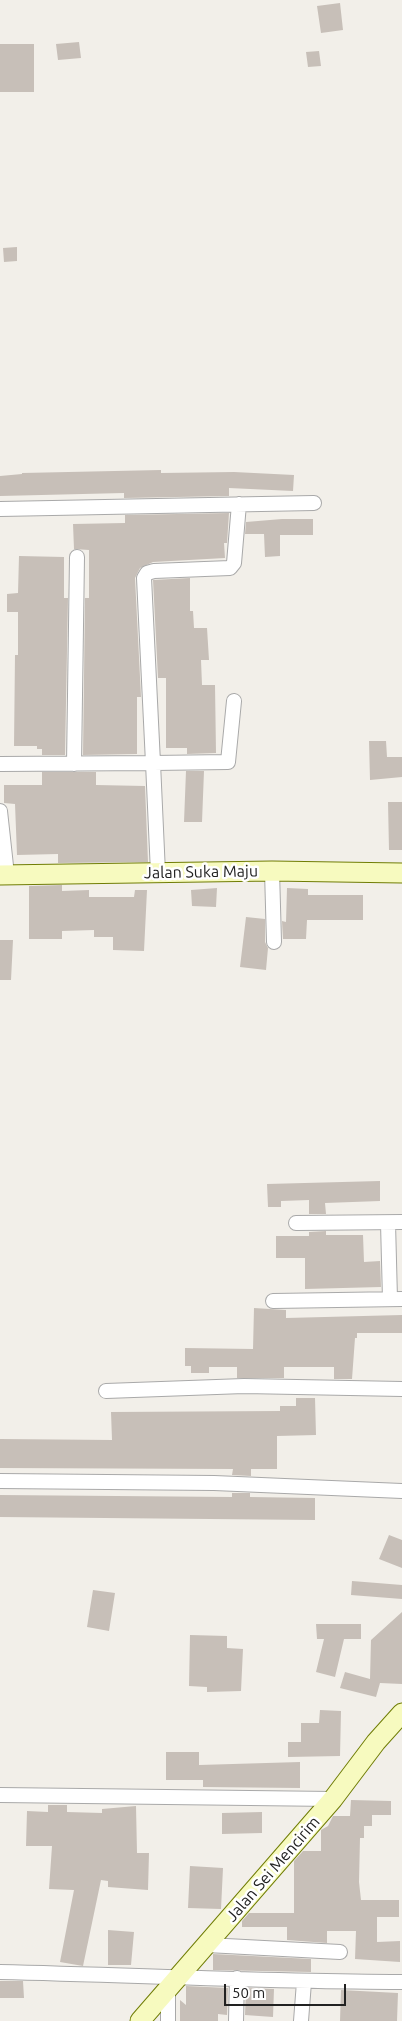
<!DOCTYPE html>
<html>
<head>
<meta charset="utf-8">
<style>
  body { margin:0 }
  #map { position:relative; width:402px; height:2021px; overflow:hidden; background:#f2efe9; font-family:Ubuntu,sans-serif }
  canvas { display:block }
  .scale { position:absolute; left:224px; top:1984px; width:122px; height:22px; box-sizing:border-box; border:2px solid #222; border-top:0; padding-left:6px; font-size:15px; line-height:18px; white-space:nowrap; color:#222; -webkit-text-stroke:4px #fff; paint-order:stroke }
</style>
</head>
<body>
<div id="map">
<canvas width="402" height="2021"></canvas>
<div class="scale">50 m</div>
</div>
<script>
const g = document.querySelector('canvas').getContext('2d');
g.lineJoin = 'round';
function paint(path, color) {
  g.fillStyle = color;
  g.fill(path, 'evenodd');
}
function strokePath(path, color, width, dash) {
  g.strokeStyle = color;
  g.lineWidth = width;
  g.lineCap = dash ? 'butt' : 'round';
  g.setLineDash(dash || []);
  g.stroke(path);
}
function label(font, color, halo, rows, align = 'center') {
  g.font = font + ' Ubuntu,sans-serif';
  g.lineWidth = 5;
  g.setLineDash([]);
  g.textBaseline = 'middle';
  g.strokeStyle = halo;
  g.fillStyle = color;
  for (const [text, x, y, turn = 0] of rows) {
    g.save();
    g.translate(x, y);
    g.rotate((+turn || 0) * Math.PI / 180);
    g.textAlign = isNaN(turn) ? turn : align;
    if (halo) g.strokeText(text, 0, 0);
    g.fillText(text, 0, 0);
    g.restore();
  }
}
paint(new Path2D(`
  M340,3L343,30L321,33L317,6Z
  M79,42L81,58L58,60L56,44Z
  M0,44H34V92H0Z
  M319,51L321,66L308,67L306,52Z
  M17,247V261L4,262L3,248Z
  M161,470V473L234,472L294,475L293,491L229,488V496L124,498V493L0,496V476L22,474V473Z
  M229,513L227,543H224L225,558L153,562L140,568L135,578L141,697H137V754L83,755L85,598H89V550L74,549L73,524L125,523V515Z
  M282,519H313V535H280V556L265,557L264,534H245L246,522Z
  M19,556L64,557V598H68L65,755H42V749H37V746H14L15,655H18V612H7V594L18,593Z
  M190,578V611H193L194,628H207L209,660H201L202,685H215L216,753L187,754V748H166V678H158L153,580Z
  M369,741H386L387,757H402V777L370,780Z
  M186,771H204L202,822H184Z
  M42,772H96V785L145,786L148,862L58,863V854L17,855L15,804L4,803V785H42Z
  M388,802H402V850H389Z
  M62,885V891L89,890V897H134L135,890H147L144,951L113,950V937H94V930L62,931V939H29V886Z
  M217,888L216,907L192,906L191,890Z
  M287,888L308,889V895H363V920H307L306,939H283L282,921L286,922Z
  M246,917L265,919V942L268,948L266,970L240,967Z
  M0,940H13L11,980H0Z
  M380,1181V1201L325,1203L326,1214H309V1200L281,1201V1207H268L267,1184Z
  M326,1231V1235H363L364,1262L380,1261L381,1287L305,1289V1258H276V1236H309V1232Z
  M254,1308L286,1310V1318L402,1315V1333H357V1338H355L352,1379H334V1367H284V1378H237V1367H209V1373H191V1366H185V1348L253,1349Z
  M296,1398H315L316,1435L277,1436V1469H251V1476L232,1475L233,1469L0,1468V1439L112,1440L111,1412L280,1411V1406H296Z
  M232,1493H250V1497L315,1498V1520L0,1517V1495L232,1497Z
  M389,1535L402,1540V1568L379,1559Z
  M352,1581L402,1585V1599L351,1595Z
  M93,1590L115,1593L109,1631L87,1627Z
  M402,1612V1684L380,1683L376,1697L340,1688L345,1672L370,1679L371,1640Z
  M316,1624H361V1639H344L335,1677L316,1672L324,1639H317Z
  M190,1635L227,1636V1648L243,1649L241,1691L207,1692V1687L189,1686Z
  M320,1710L341,1711L340,1756L288,1757V1742H301V1723H319Z
  M166,1752H199V1765L300,1762V1788L203,1787V1780H166Z
  M351,1800L391,1801V1815H372V1826H364V1838H360L359,1882L361,1900H399V1917H377V1942L400,1941V1962L355,1959L356,1931H327V1943L287,1940V1927H242V1921L249,1913H294V1861L303,1851H321V1830L328,1826L333,1816H350Z
  M48,1805H67V1812L102,1813V1809L136,1806L137,1853H149L148,1890L108,1887V1881L101,1880L83,1966L60,1962L74,1890L49,1889L52,1846H26L27,1811L48,1812Z
  M262,1812V1833L222,1834V1813Z
  M190,1866L223,1868L221,1909L188,1908Z
  M108,1930L134,1932L131,1965H108Z
  M213,1954L311,1959V1972L213,1970Z
  M0,1981H23L24,1998H0Z
  M186,1986L228,1988L227,2015L218,2014V2021H180V2000L186,2005Z
  M246,1988L274,1989L273,2017L245,2015Z
  M341,1990L398,1993L397,2021H340Z`), '#c7bfb8');
const street = new Path2D(`
  M0,509L314,503
  M0,764L153,763L144,578L147,573L154,571L230,568L234,563L239,504
  M74,764L77,557
  M0,811L7,875
  M272,871L274,942
  M158,873L153,763L228,762L234,701
  M296,1223L402,1222
  M388,1223L390,1299
  M273,1301L402,1299
  M106,1391L244,1386L402,1389
  M0,1481L214,1483L402,1491
  M0,1795L333,1799
  M207,1945L340,1952
  M0,1972C134,1975 268,1982 402,1982
  M168,2021V1990
  M236,2021L237,1978
  M301,2021L304,1982`);
const secondary = new Path2D(`
  M0,875L272,871L402,873
  M140,2021L333,1799L376,1742L402,1713`);
strokePath(street, '#a9a9a9', 16);
strokePath(secondary, '#707d05', 21);
strokePath(street, '#fff', 14);
strokePath(secondary, '#f7fabf', 19);
label('16px', '#222', '#fff', [
  ["Jalan Suka Maju",201,872,-1],
  ["Jalan Sei Mencirim",273,1869,-49]
]);
</script>
</body>
</html>
